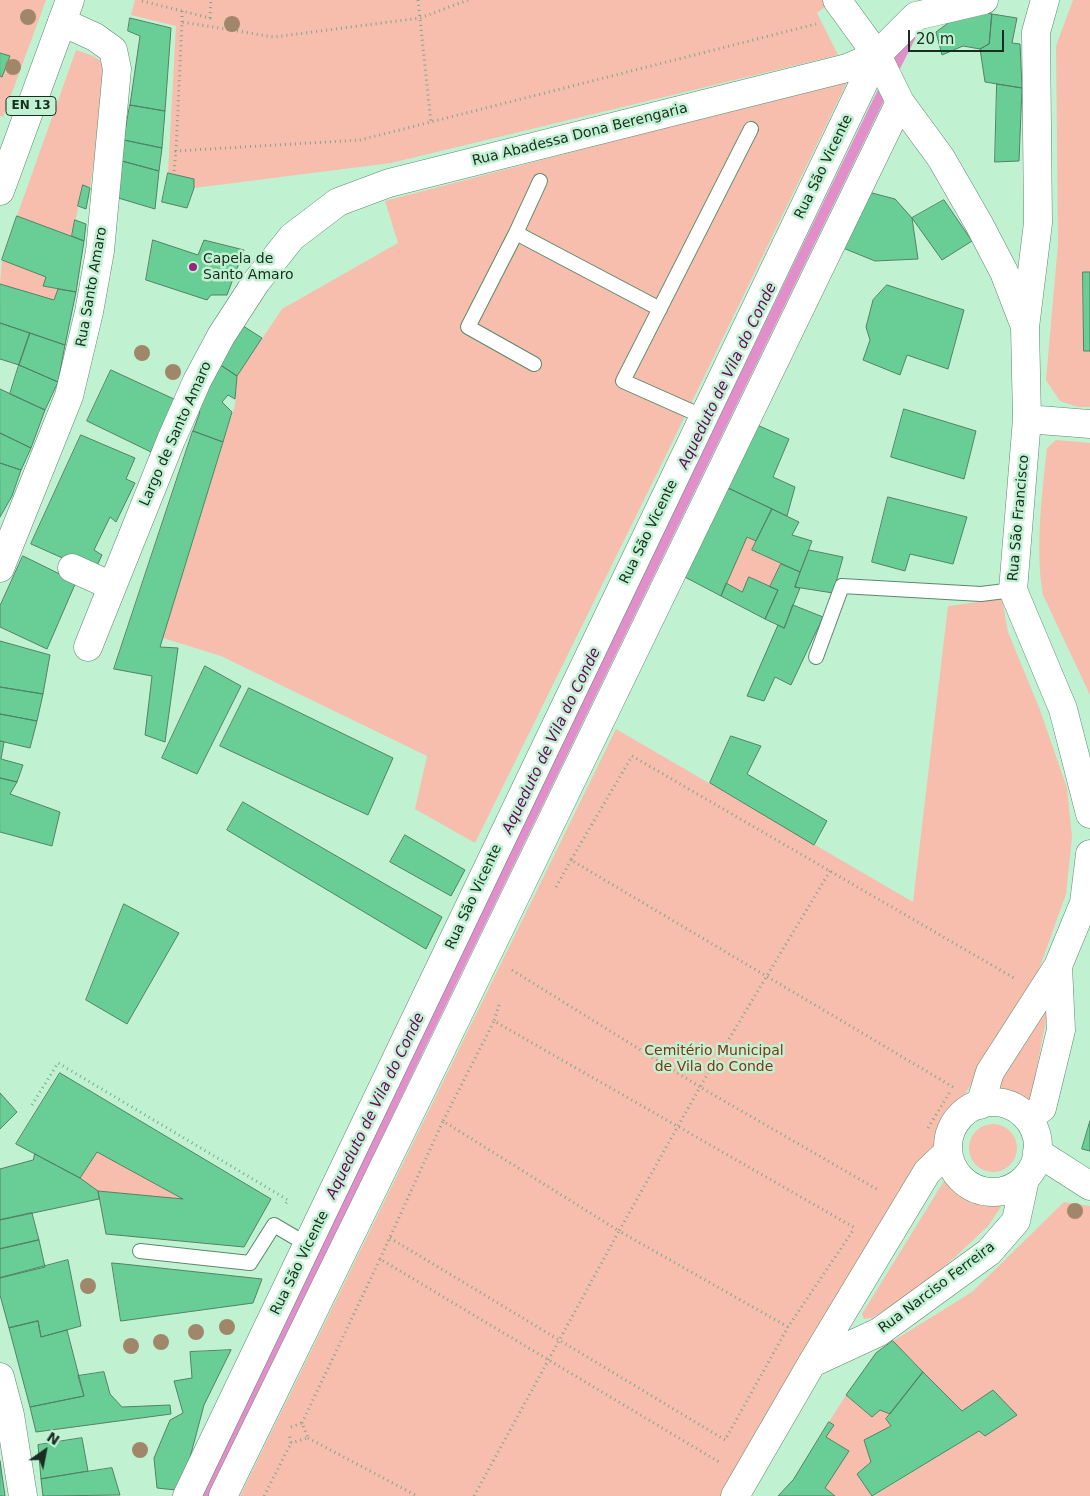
<!DOCTYPE html>
<html>
<head>
<meta charset="utf-8">
<style>
  body { margin:0 }
  #map { position:relative; width:1090px; height:1496px; overflow:hidden; background:#c0f2d2; font-family:"DejaVu Sans",sans-serif }
  canvas { display:block }
  .north { position:absolute; left:20px; top:1426px; width:50px; height:50px; -webkit-text-stroke:4px #c0f2d2; paint-order:stroke; rotate:33deg; font-size:14px; font-weight:700; line-height:20px; text-align:center; color:#192d21 }
  .north::after { content:''; display:block; margin:auto; width:18px; height:22px; background:#192d21; clip-path:polygon(50% 0,100% 100%,50% 72%,0 100%) }
  .scale { position:absolute; left:908px; top:30px; width:96px; height:22px; box-sizing:border-box; border:2px solid #192d21; border-top:0; padding-left:6px; font-size:15px; line-height:18px; white-space:nowrap; color:#192d21; -webkit-text-stroke:4px #c0f2d2; paint-order:stroke }
</style>
</head>
<body>
<div id="map">
<canvas width="1090" height="1496"></canvas>
<div class="north">N</div>
<div class="scale">20 m</div>
</div>
<script>
const g = document.querySelector('canvas').getContext('2d');
g.lineJoin = 'round';
function paint(path, color) {
  g.fillStyle = color;
  g.fill(path, 'evenodd');
}
function strokePath(path, color, width, dash) {
  g.strokeStyle = color;
  g.lineWidth = width;
  g.lineCap = dash ? 'butt' : 'round';
  g.setLineDash(dash || []);
  g.stroke(path);
}
function label(font, color, halo, rows, align = 'center') {
  g.font = font + ' "DejaVu Sans",sans-serif';
  g.lineWidth = 5;
  g.setLineDash([]);
  g.textBaseline = 'middle';
  g.strokeStyle = halo;
  g.fillStyle = color;
  for (const [text, x, y, turn = 0] of rows) {
    g.save();
    g.translate(x, y);
    g.rotate((+turn || 0) * Math.PI / 180);
    g.textAlign = isNaN(turn) ? turn : align;
    if (halo) g.strokeText(text, 0, 0);
    g.fillText(text, 0, 0);
    g.restore();
  }
}
paint(new Path2D(`
  M0,0H46L3,117L0,116V76L2,77L10,57L0,53Z
  M135,0H831L832,1L817,13L838,55L391,163L194,188V179L168,173L176,26L131,15Z
  M1073,0H1090V272H1083L1084,351H1090V407H1078L1060,401L1046,380L1058,244L1056,46Z
  M76,50C93,56 102,56 107,75L90,188L83,185L72,236L17,216Z
  M848,80L668,451L475,843L415,809L427,756L221,656L163,638L235,405L237,376L282,309L398,243L385,201Z
  M2,260L46,277L43,286L58,289L54,300L0,284Z
  M1056,440L1090,443V695L1043,595C1035,551 1042,493 1047,448Z
  M747,537L756,541L752,550L781,564L770,587L750,577L742,592L726,583Z
  M1002,599L1008,632L1040,710L1067,788L1072,837L1066,894L1037,975L722,1496H240L616,729L913,902L948,606Z
  M1044,1013L1047,1015L1029,1108L1020,1102L1004,1095L993,1094Z
  M969 1148a24 24 0 1 1 48 0a24 24 0 1 1-48 0Z
  M97,1152L183,1199L98,1191L80,1178Z
  M947,1176C965,1202 975,1201 1005,1201L988,1226L954,1258L916,1290L872,1318L864,1319L862,1314Z
  M1064,1202L1090,1206V1496H874L979,1431L985,1436L1017,1415L962,1411L893,1341L972,1292Z
  M846,1395L872,1417L880,1410L890,1414L886,1419L891,1426L864,1440L871,1462L857,1474L872,1496H835L825,1488L849,1451L826,1437L834,1425L829,1422Z`), '#f7bdad');
strokePath(new Path2D(`
  M205,1496L419,1049L879,99L912,34`), '#e18ecb', 10);
const building = new Path2D(`
  M972,11L992,14L989,44L980,49L963,46L942,55L936,32L959,15Z
  M992,14L1017,18L1012,43L1020,44L1022,88L985,82L980,49L989,44Z
  M130,18L171,28L165,111L130,105L140,36L128,31Z
  M0,53L10,56L2,77L0,76Z
  M997,84L1022,88L1019,161L995,162Z
  M130,105L165,111L162,148L124,140Z
  M124,140L162,148L159,171L122,161Z
  M122,161L159,171L155,209L115,197Z
  M168,173L194,179V188L187,208L162,202Z
  M83,185L90,188L86,209L78,206Z
  M872,193L895,199L912,218L918,259L875,261L843,248Z
  M944,200L972,241L942,260L912,218Z
  M17,216L84,241L76,292L43,286L46,277L2,260Z
  M75,220L86,224L84,241L72,236Z
  M153,240L198,255L204,240L244,250L227,295H211L207,300L146,280Z
  M1083,272H1090V351H1084Z
  M0,284L54,300L58,289L76,292L65,345L0,323Z
  M887,285L964,310L948,369L907,355L900,375L863,360L870,340L866,327L873,300Z
  M0,323L30,333L19,365L0,359Z
  M240,324L262,338L237,376L216,362Z
  M30,333L65,345L58,382L19,365Z
  M216,362L237,376L235,399L228,395L222,402L232,412L223,442L193,431L200,412L192,409Z
  M19,365L58,382L45,410L10,394Z
  M111,370L176,400L151,452L87,421Z
  M0,389L45,410L31,448L0,433Z
  M904,409L976,431L964,479L891,457Z
  M757,425L789,439L773,477L795,487L787,516L726,487Z
  M193,431L223,442L160,647L178,648L165,742L145,735L152,676L114,669Z
  M0,433L31,448L21,470L0,463Z
  M81,435L135,458L126,479L135,483L116,522L110,517L94,550L102,555L94,572L31,544Z
  M0,463L21,470L12,496L0,517Z
  M726,487L772,509L756,541L747,537L721,596L681,575Z
  M888,497L967,517L953,564L910,554L905,571L872,562Z
  M772,509L799,522L792,535L812,541L800,572L752,550Z
  M809,550L843,557L833,593L795,587Z
  M23,556L76,582L47,649L0,627V606Z
  M781,564L800,572L795,587L800,588L784,628L765,619L778,590L770,587Z
  M749,577L778,590L765,619L721,596L726,583L742,592Z
  M793,605L823,617L791,685L775,677L764,701L747,696L778,625L784,628Z
  M0,641L50,655L43,694L0,687Z
  M205,666L241,686L197,774L162,758Z
  M0,687L43,694L37,721L0,714Z
  M249,688L393,758L368,815L220,746Z
  M0,714L37,721L30,748L0,741Z
  M731,736L761,746L747,774L827,821L814,845L710,783Z
  M0,741L4,742L1,759L23,765L17,782L0,778Z
  M0,778L17,782L10,794L60,812L52,846L0,832Z
  M243,802L442,917L426,949L227,830Z
  M405,835L465,870L451,896L390,862Z
  M124,904L179,933L127,1024L86,1000Z
  M60,1073L271,1199L244,1247L106,1234L98,1191L183,1199L97,1152L80,1178L16,1144Z
  M0,1093L17,1112L0,1129Z
  M1090,1121V1151L1082,1149Z
  M35,1154L80,1178L98,1191L99,1199L0,1220V1169L33,1160Z
  M32,1213L39,1240L0,1249V1220Z
  M39,1240L45,1267L0,1278V1249Z
  M68,1260L81,1326L41,1337L38,1321L9,1328L0,1295V1278Z
  M112,1263L123,1264L262,1279L253,1303L121,1321Z
  M38,1321L41,1337L67,1330L84,1396L30,1407L9,1328Z
  M893,1341L923,1372L890,1414L880,1410L872,1417L846,1395L876,1353Z
  M231,1350L204,1405L188,1465L176,1490L157,1488L154,1458L170,1420L183,1413L174,1381L192,1378L190,1352Z
  M104,1372L110,1394L122,1407L170,1405L171,1414L36,1432L30,1407L84,1396L78,1376Z
  M923,1372L962,1411L993,1390L1017,1415L985,1436L979,1431L872,1496L857,1474L871,1462L864,1440L891,1426L886,1419Z
  M829,1422L834,1425L826,1437L849,1451L825,1488L835,1496H778L793,1480Z
  M82,1438L88,1471L41,1479L38,1445Z
  M0,1461L5,1496H0Z
  M112,1468L120,1495L43,1496L41,1479Z`);
paint(building, '#69ce95');
strokePath(building, '#538165', 1);
const lane = new Path2D(`
  M540,181L516,233L660,309
  M516,233L468,327L534,364
  M704,417L623,381L751,129
  M816,657L842,586L981,594L1013,590
  M140,1251L250,1263L274,1225L308,1245`);
const street = new Path2D(`
  M837,0L877,55L900,102L941,158L979,224L1004,272L1024,324
  M1045,0L1036,32L1038,223L1025,327L1027,419L1013,590L1063,709L1090,814
  M1027,419L1090,424
  M0,568L69,396L89,312L100,251L117,69L113,50L95,37L62,22
  M72,568L112,586
  M88,647L171,440L197,381L221,336L256,282L292,237L338,202L389,183L847,68L877,55
  M948 1147a45 45 0 1 1 90 0a45 45 0 1 1-90 0Z
  M980,1105L990,1072L1058,966L1084,903L1090,854
  M1027,1118L1042,1108L1061,1030L1058,966
  M1037,1152L1090,1186
  M812,1363L879,1332L989,1252L1016,1221L1025,1179
  M0,1377L10,1415L23,1496
  M187,1496L877,55L916,16L984,0
  M223,1496L436,1060L900,102
  M735,1496L812,1363L927,1172L948,1152`);
const primary = new Path2D(`
  M0,191L70,0`);
strokePath(lane, '#5a896c', 16);
strokePath(street, '#5a896c', 29);
strokePath(primary, '#5a896c', 29);
strokePath(new Path2D(`
  M418,0L431,123
  M468,0L420,18L274,37L182,22L176,151L360,140L816,24
  M142,1L210,18L211,0
  M182,22V11
  M174,171L176,151
  M830,871L700,1087L880,1191
  M556,887L571,860
  M512,970L700,1087L619,1231L788,1327L854,1229
  M499,1005L494,1021L855,1228
  M953,1087L571,860L632,756L1014,978
  M32,1105L58,1063L288,1200L285,1205
  M928,1128L951,1090
  M390,1238L725,1440L788,1327
  M380,1259L443,1121
  M302,1423L380,1259L719,1462
  M291,1427L302,1423L308,1438L291,1443
  M308,1438L417,1496
  M264,1496L291,1443L289,1433
  M474,1496L619,1231L443,1121L494,1021`), '#7fa58d', 3, [1, 4]);
strokePath(lane, '#fff', 14);
strokePath(street, '#fff', 28);
strokePath(primary, '#fff', 28);
g.fillStyle = '#a1876a';
for (const [x, y] of [
  [28,17],
  [232,24],
  [13,67],
  [142,353],
  [173,372],
  [1075,1211],
  [88,1286],
  [227,1327],
  [196,1332],
  [161,1342],
  [131,1346],
  [140,1450]
]) {
  g.beginPath();
  g.arc(x, y, 8, 0, 2 * Math.PI);
  g.fill();
}
for (const [x, y, r, color] of [
  [193,267,5,"#982482"]
]) {
  const dot = new Path2D();
  dot.arc(x, y, r, 0, 2 * Math.PI);
  g.fillStyle = color;
  g.fill(dot);
  strokePath(dot, '#c0f2d2', 2);
}
for (const [x, y, w] of [
  [31,106,50]
]) {
  const box = new Path2D();
  box.roundRect(x - w / 2, y - 9.5, w, 19, 4);
  g.fillStyle = '#c0f2d2';
  g.fill(box);
  strokePath(box, '#192d21', 1);
}
label('bold 12px', '#192d21', null, [
  ["EN 13",31,106]
]);
label('14px', '#192d21', '#c0f2d2', [
  ["Rua Abadessa Dona Berengaria",580,135,-14],
  ["Rua São Vicente",824,167,-64],
  ["Rua Santo Amaro",92,287,-80],
  ["Largo de Santo Amaro",176,434,-66],
  ["Rua São Francisco",1019,518,-85],
  ["Rua São Vicente",649,532,-64],
  ["Rua São Vicente",474,897,-65],
  ["Rua São Vicente",300,1263,-64],
  ["Rua Narciso Ferreira",937,1288,-37]
]);
label('14px', '#192d21', '#c0f2d2', [
  ["Capela de",203,259],
  ["Santo Amaro",203,275]
], 'left');
label('14px', '#873015', '#c0f2d2', [
  ["Cemitério Municipal",714,1051],
  ["de Vila do Conde",714,1067]
]);
label('italic 15px', '#6c055c', '#c0f2d2', [
  ["Aqueduto de Vila do Conde",728,376,-64],
  ["Aqueduto de Vila do Conde",552,741,-64],
  ["Aqueduto de Vila do Conde",376,1106,-64]
]);
</script>
</body>
</html>
